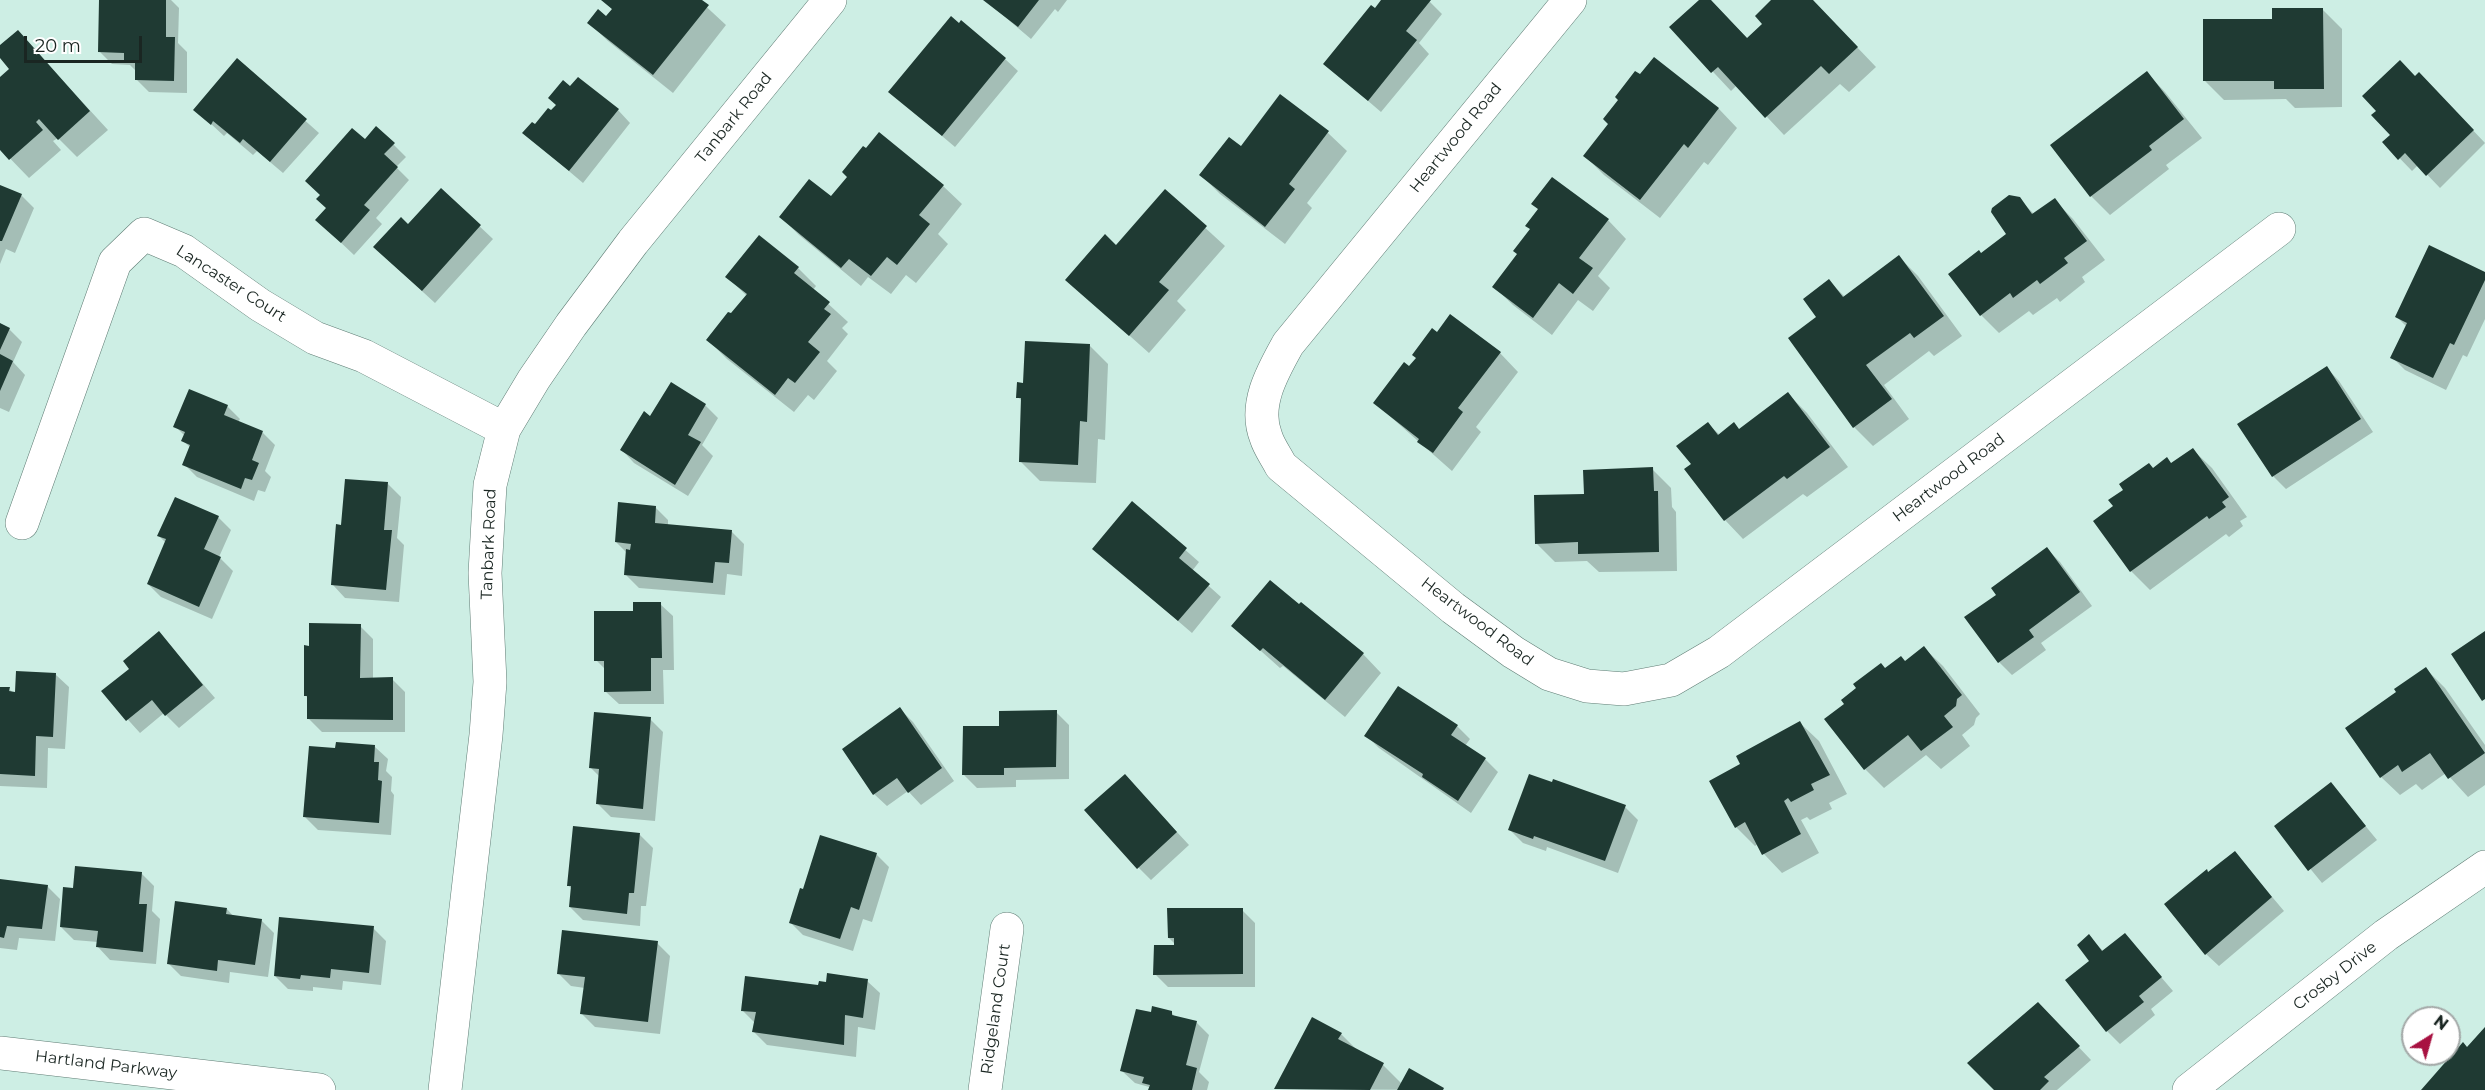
<!DOCTYPE html>
<html>
<head>
<meta charset="utf-8">
<style>
  body { margin:0 }
  #map { position:relative; width:2485px; height:1090px; overflow:hidden; background:#cdeee4; font-family:Montserrat,sans-serif }
  canvas { display:block }
  .north { position:absolute; left:2401px; top:1006px; width:60px; height:60px; box-sizing:border-box; background:#fff; border:2px solid #a3a8a7; border-radius:50%; rotate:37deg; font-size:16px; font-weight:700; line-height:24px; text-align:center; color:#1a2622 }
  .north::after { content:''; display:block; margin:auto; width:21px; height:27px; background:#a81141; clip-path:polygon(50% 0,100% 100%,50% 72%,0 100%) }
  .scale { position:absolute; left:24px; top:36px; width:118px; height:27px; box-sizing:border-box; border:3px solid #1a2622; border-top:0; padding-left:8px; font-size:18px; line-height:21px; white-space:nowrap; color:#1a2622; -webkit-text-stroke:4px #fff; paint-order:stroke }
</style>
</head>
<body>
<div id="map">
<canvas width="2485" height="1090"></canvas>
<div class="north">N</div>
<div class="scale">20 m</div>
</div>
<script>
const g = document.querySelector('canvas').getContext('2d');
g.lineJoin = 'round';
function paint(path, color) {
  g.fillStyle = color;
  g.fill(path, 'evenodd');
}
function strokePath(path, color, width, dash) {
  g.strokeStyle = color;
  g.lineWidth = width;
  g.lineCap = dash ? 'butt' : 'round';
  g.setLineDash(dash || []);
  g.stroke(path);
}
function label(font, color, halo, rows, align = 'center') {
  g.font = font + ' Montserrat,sans-serif';
  g.lineWidth = 6;
  g.setLineDash([]);
  g.textBaseline = 'middle';
  g.strokeStyle = halo;
  g.fillStyle = color;
  for (const [text, x, y, turn = 0] of rows) {
    g.save();
    g.translate(x, y);
    g.rotate((+turn || 0) * Math.PI / 180);
    g.textAlign = isNaN(turn) ? turn : align;
    if (halo) g.strokeText(text, 0, 0);
    g.fillText(text, 0, 0);
    g.restore();
  }
}
paint(new Path2D(`
  M100,0H171L179,8L178,43L187,52V93L149,92L137,80V72L130,65L112,64L100,52Z
  M603,0H699L726,25L673,93L608,41L589,23L607,18L613,10Z
  M985,0H1067L1058,12L1055,9L1031,39Z
  M1383,0H1428L1442,14L1419,43L1429,54L1381,112L1325,64Z
  M1701,0H1710L1748,39L1764,24L1774,0H1812L1876,67L1849,92L1840,84L1784,135L1737,85L1731,91L1671,27Z
  M2323,10L2342,29V107L2295,108L2286,99L2224,100L2205,81L2273,21Z
  M18,32L108,130L77,157L58,138L53,141L61,150L29,178L0,148V79L11,69L0,56V47Z
  M1005,59L1018,71L955,147L890,92Z
  M1654,59L1719,109L1737,128L1708,165L1704,162L1660,218L1604,175L1585,156L1610,124Z
  M237,60L319,133L283,173L257,151L253,155L227,133L224,136L195,109Z
  M2147,73L2165,92L2202,138L2166,165L2169,169L2110,215L2091,196Z
  M2432,87L2485,143L2440,188L2418,165L2412,171L2384,142Z
  M1281,96L1328,133L1347,151L1307,203L1312,208L1285,244L1220,194L1201,175L1241,148Z
  M618,110L630,123L583,183L524,133L535,126Z
  M393,144L406,157L396,167L409,180L376,218L382,224L354,255L317,220Z
  M849,177L943,186L962,204L938,234L948,244L916,283L906,275L891,294L868,277L861,286L799,235L781,217L831,198Z
  M0,186L21,195L34,208L15,253L6,249L0,264Z
  M441,190L493,239L435,303L388,260L408,226Z
  M1165,191L1225,246L1177,301L1186,310L1149,353L1067,280L1117,247Z
  M2019,199L2035,215L2054,200L2073,219L2105,260L2082,277L2085,282L2060,302L2057,298L2033,315L2029,311L1999,333L1981,315V255L2008,235Z
  M1608,220L1626,239L1598,276L1610,288L1593,311L1578,300L1552,335L1513,305L1494,287L1518,255L1531,230Z
  M1899,257L1918,276L1962,336L1934,356L1929,351L1884,385L1909,419L1873,446L1854,427L1818,317L1829,281L1845,297Z
  M798,268L816,286L813,290L848,322L842,328L848,334L827,361L837,371L814,400L808,395L794,412L727,359L708,340L747,296L727,277Z
  M2485,274V319L2467,357L2463,355L2446,390L2405,370L2392,357L2407,327L2397,317Z
  M0,325L9,329L22,342L13,362L25,375L9,412L0,408Z
  M1089,345L1108,364L1105,440L1098,439L1096,483L1040,481L1021,462L1023,402L1018,397L1025,385Z
  M1500,353L1518,372L1476,427L1481,432L1452,471L1375,403L1417,358Z
  M2327,368L2339,381L2373,432L2286,489L2273,476Z
  M671,384L705,405L718,418L702,445L713,456L688,496L634,463L622,450L651,418Z
  M1788,394L1807,413L1848,467L1807,497L1803,494L1743,539L1725,520L1693,464L1708,424L1720,435L1740,430Z
  M227,406L240,419L238,422L263,433L275,445L265,471L271,477L265,492L258,490L254,501L197,477L184,464L191,448L183,441L185,436L175,426Z
  M2193,450L2212,468L2247,517L2240,521L2243,526L2229,537L2226,534L2150,590L2131,571L2115,507Z
  M1652,469L1671,488L1672,507L1676,512L1677,571L1599,572L1587,561L1555,562L1536,543L1585,495Z
  M388,484L401,497L397,538L404,545L399,602L345,598L333,585L342,527Z
  M1132,503L1199,562L1192,571L1221,597L1192,633L1094,549Z
  M655,507L668,520V526L732,532L744,544L742,576L727,574L725,595L639,588L626,575L627,553L616,542Z
  M218,517L231,530L219,557L233,571L212,619L161,597L148,584L166,543L159,536Z
  M2047,549L2060,562L2092,606L2041,643L2046,650L2012,675L1999,662L1966,617L1998,595Z
  M660,604L673,616L674,670H663L664,704H619L606,692V670L596,660L635,612Z
  M360,626L373,639V679H392L405,692V732H322L309,719V699L306,696L311,647Z
  M1233,626L1363,654L1381,673L1345,717L1283,666L1280,668Z
  M159,633L215,698L179,728L164,713L140,733L103,692L131,669Z
  M1924,648L1943,666L1980,714L1976,718L1974,725L1962,735L1970,746L1941,769L1926,755L1884,788L1865,769L1826,720L1885,670L1905,662Z
  M2426,669L2445,688L2485,745V785L2468,797L2446,773L2422,790L2416,784L2400,795L2381,777L2398,693Z
  M56,675L69,687L65,749L48,748L47,788L0,786V689H9L13,693Z
  M900,709L913,722L954,781L921,805L908,791L887,806L874,794Z
  M1056,712L1069,725V779L1016,780V787L977,788L964,775L1000,728Z
  M650,719L663,732L655,821L611,817L598,804L600,777L590,767Z
  M1800,723L1819,741L1847,794L1829,803L1832,809L1810,820L1807,817L1801,820L1819,853L1782,873L1764,854L1758,844L1755,846L1736,827L1711,781L1742,764Z
  M1457,726L1470,739L1465,746L1485,759L1498,772L1471,813L1379,748L1366,735Z
  M375,747L388,759L386,771L392,777L391,791L394,795L391,835L318,830L305,817L337,750Z
  M1553,784L1625,807L1638,820L1618,873L1547,847L1546,851L1523,843L1510,830Z
  M2331,784L2377,840L2322,883L2276,827Z
  M1137,789L1189,845L1151,880L1138,867Z
  M640,835L653,848L646,906H641L640,926L583,920L570,907L572,889L568,885Z
  M2235,853L2284,911L2219,966L2206,954L2209,873Z
  M876,854L889,867L872,922L863,919L853,951L803,935L790,922L804,891Z
  M141,873L154,886L152,911L160,919L156,964L110,960L98,947V942L74,940L61,927L74,890Z
  M0,881L47,886L60,899L55,941L19,938L17,950L0,948Z
  M227,909L234,917L261,920L274,933L268,977L230,972L229,983L181,976L168,963Z
  M1242,910L1255,923V987H1168L1155,974L1178,947L1169,938Z
  M373,928L386,941L381,985L343,981L342,990L313,987V991L288,989L275,976Z
  M2125,935L2173,991L2151,1009L2155,1015L2120,1044L2107,1031L2091,961L2089,936L2104,952Z
  M657,943L670,956L660,1034L595,1027L582,1014L585,988L571,986L558,973Z
  M867,981L880,993L875,1030L858,1027L856,1057L767,1045L754,1032L755,1023L742,1010L819,987Z
  M1171,1012L1176,1018L1196,1022L1209,1035L1199,1072L1209,1082L1207,1090H1150L1149,1087L1135,1083L1122,1071L1152,1014Z
  M2050,1017L2091,1060L2057,1090H1996Z
  M1341,1034L1359,1052L1383,1065L1402,1084L1444,1090L1276,1089Z`), '#0003');
paint(new Path2D(`
  M99,0H166V37H175L174,81L135,80V61H124V53L98,52Z
  M601,0H702L709,5L653,75L587,23L598,9L606,16L612,9Z
  M983,0H1039L1018,27Z
  M1381,0H1431L1406,31L1417,40L1368,101L1323,64L1371,5L1375,8Z
  M1699,0H1711L1747,38L1762,24L1755,16L1771,0H1813L1858,47L1829,74L1821,66L1765,118L1718,67L1711,73L1669,27Z
  M2272,8H2323L2324,89H2274V81H2203V19H2272Z
  M951,16L959,23L961,20L1006,58L942,136L888,92Z
  M18,30L90,111L58,140L39,119L36,122L43,130L9,160L0,150V77L9,69L0,58V45Z
  M1654,57L1719,108L1688,148L1684,144L1640,200L1583,156L1608,124L1603,119L1618,100L1615,97L1635,71L1640,74Z
  M237,58L307,119L270,162L243,139L240,143L213,121L211,125L193,110Z
  M2400,60L2415,76L2419,72L2474,130L2426,176L2405,153L2398,160L2382,142L2390,135L2371,115L2376,111L2362,96Z
  M2147,71L2184,119L2149,146L2152,150L2090,197L2050,145Z
  M578,77L619,109L569,171L522,133L532,122L535,124L548,108L551,110L556,105L548,98L563,80L570,86Z
  M1280,94L1329,131L1289,184L1295,189L1265,227L1199,175L1229,137L1241,146Z
  M376,126L395,143L384,154L398,167L364,205L370,210L341,243L315,220L326,208L316,199L320,195L305,181L352,128L365,139Z
  M879,132L944,185L919,215L930,224L897,265L887,257L871,276L849,259L841,268L779,217L809,179L831,196L847,177L842,172L863,146L866,148Z
  M1552,177L1609,219L1579,258L1593,268L1573,294L1559,283L1533,318L1492,287L1517,254L1513,251L1530,229L1525,226L1538,209L1531,204Z
  M0,185L22,194L2,241H0Z
  M441,188L481,225L422,291L373,247L401,217L408,224Z
  M1165,189L1207,226L1159,282L1169,290L1129,336L1065,280L1105,234L1116,245Z
  M2009,195L2020,197L2032,214L2055,198L2087,241L2064,258L2068,263L2040,284L2037,280L2013,298L2010,293L1980,316L1948,274L1979,250L1981,253L2006,234L1991,212L1992,208Z
  M759,235L799,267L794,273L830,302L824,309L831,314L808,342L820,352L795,383L788,378L775,395L706,340L728,312L731,313L747,294L725,277Z
  M2429,245L2485,272V280L2454,345L2450,343L2433,378L2390,358L2407,323L2395,317Z
  M1899,255L1944,316L1914,338L1910,333L1866,365L1892,399L1853,428L1788,338L1816,317L1803,299L1829,279L1843,297Z
  M1450,314L1501,352L1458,408L1463,412L1433,453L1417,442L1419,439L1373,403L1404,362L1409,366L1416,358L1412,355L1432,328L1437,332Z
  M0,323L10,328L0,350Z
  M1025,341L1090,344L1087,422L1080,421L1078,465L1019,462L1021,398H1016L1017,382L1023,383Z
  M0,354L13,361L0,391Z
  M2327,366L2361,419L2272,477L2237,424Z
  M671,382L706,404L688,435L701,442L675,485L620,450L644,411L650,416Z
  M189,389L228,405L224,415L263,431L252,460L259,463L252,480L245,478L241,489L182,465L190,445L181,441L185,432L173,427Z
  M1788,392L1830,447L1787,479L1784,476L1724,521L1684,469L1691,464L1676,446L1708,422L1718,435L1734,422L1739,429Z
  M2193,448L2229,497L2222,502L2226,507L2209,519L2207,516L2130,572L2093,521L2113,506L2108,500L2123,490L2119,484L2149,463L2153,468L2167,457L2171,463Z
  M1653,467L1654,491H1658L1659,552L1578,554V542L1535,544L1534,495L1584,494L1583,470Z
  M345,479L388,482L384,530H392L386,590L331,585L336,524L341,525Z
  M175,497L219,516L204,549L221,557L199,607L147,584L166,539L157,536Z
  M1132,501L1187,548L1179,558L1210,584L1178,621L1092,549Z
  M618,502L656,506L655,523L732,530L729,563L715,562L713,583L624,575L626,549L630,550L631,544L615,542Z
  M2047,547L2080,592L2029,630L2034,637L1998,663L1964,617L1996,595L1991,588Z
  M1270,580L1299,604L1301,602L1364,653L1325,700L1263,648L1260,651L1231,626Z
  M633,602H661L662,658H651V691L604,692V661H594V611H633Z
  M309,623L361,624L360,678L393,677V720L307,719V696H304V645L309,646Z
  M159,631L203,685L165,716L152,700L126,721L101,691L129,669L123,661Z
  M2485,631V699L2482,701L2451,654Z
  M1924,646L1962,695L1957,699L1956,706L1944,716L1953,727L1921,751L1908,735L1864,770L1824,719L1844,704L1841,700L1856,688L1853,684L1881,663L1885,668L1901,656L1905,661Z
  M2426,667L2485,753L2448,779L2430,753L2402,772L2398,765L2380,778L2345,728L2396,692L2394,689Z
  M16,671L56,673L53,737L36,736L35,776L0,774V687H10L9,691L15,692Z
  M1398,686L1458,725L1451,735L1486,758L1458,801L1422,777L1423,774L1364,736Z
  M900,707L942,768L908,793L897,778L873,795L842,749Z
  M1057,710L1056,767L1004,768V775H962L963,726H999V711Z
  M594,712L651,717L643,809L596,804L599,769L589,768Z
  M1800,721L1830,775L1811,784L1814,790L1791,802L1788,798L1784,801L1801,834L1762,855L1745,822L1735,828L1709,781L1740,764L1736,756Z
  M336,742L375,745L374,762H379L378,780L382,781L379,823L303,817L309,746L335,748Z
  M1125,774L1177,832L1137,869L1084,810Z
  M1529,774L1552,782L1553,779L1626,805L1605,861L1534,836L1533,839L1508,830Z
  M2331,782L2366,826L2308,871L2274,826Z
  M573,826L640,833L634,893H629L627,914L569,907L571,886H567Z
  M820,835L877,853L859,910L851,907L840,939L789,923L800,888L803,889Z
  M2235,851L2272,897L2205,955L2164,904L2207,869L2208,872Z
  M75,866L142,872L139,904H147L143,952L96,947L98,931L60,927L63,887L73,888Z
  M0,879L48,885L42,929L7,926L4,938L0,937Z
  M175,901L227,908L226,914L262,919L255,965L218,960L217,971L167,964Z
  M1167,908H1243V974L1153,975L1154,945H1174V938H1168Z
  M279,917L374,926L369,973L331,969L330,978L301,975L300,979L274,976Z
  M562,930L658,941L648,1022L580,1014L585,977L557,974Z
  M2125,933L2162,977L2139,996L2144,1002L2106,1032L2065,980L2089,961L2077,945L2089,934L2102,951Z
  M827,973L868,979L863,1018L845,1015L844,1045L752,1032L756,1012L741,1011L745,976L818,985L819,981L826,982Z
  M2038,1002L2080,1046L2044,1077L2049,1081L2040,1090H1994L1967,1063Z
  M1152,1006L1172,1011V1015L1197,1021L1186,1065L1197,1068L1192,1090H1148L1150,1085L1142,1083L1144,1077L1120,1071L1136,1009L1151,1012Z
  M1312,1017L1342,1033L1338,1039L1384,1063L1370,1090L1274,1089Z
  M2485,1027V1090H2421L2463,1042L2467,1047Z
  M1409,1068L1444,1088L1443,1090H1397Z`), '#1f3a33');
const street = new Path2D(`
  M1570,0L1288,344C1273,371 1253,405 1266,437C1269,447 1276,456 1281,466L1453,608L1513,652L1549,674L1587,686L1624,689L1671,680L1719,652L2279,229
  M22,523L115,262L144,234L184,251L260,305L315,338L364,356L504,429
  M445,1090L486,735L490,682L485,573L490,485L504,429L534,379L571,325L633,242L830,0
  M985,1090L1007,929
  M2189,1090L2386,935L2485,867`);
const secondary = new Path2D(`
  M0,1053L319,1090`);
strokePath(street, '#5f7c74', 34);
strokePath(secondary, '#5f7c74', 34);
strokePath(street, '#fff', 33);
strokePath(secondary, '#fff', 33);
label('16px', '#1a2622', '#fff', [
  ["Tanbark Road",734,118,-51],
  ["Heartwood Road",1456,138,-51],
  ["Lancaster Court",231,284,33],
  ["Heartwood Road",1949,478,-37],
  ["Tanbark Road",489,544,-88],
  ["Heartwood Road",1477,622,37],
  ["Crosby Drive",2335,976,-38],
  ["Ridgeland Court",996,1009,-82],
  ["Hartland Parkway",106,1065,7]
]);
</script>
</body>
</html>
